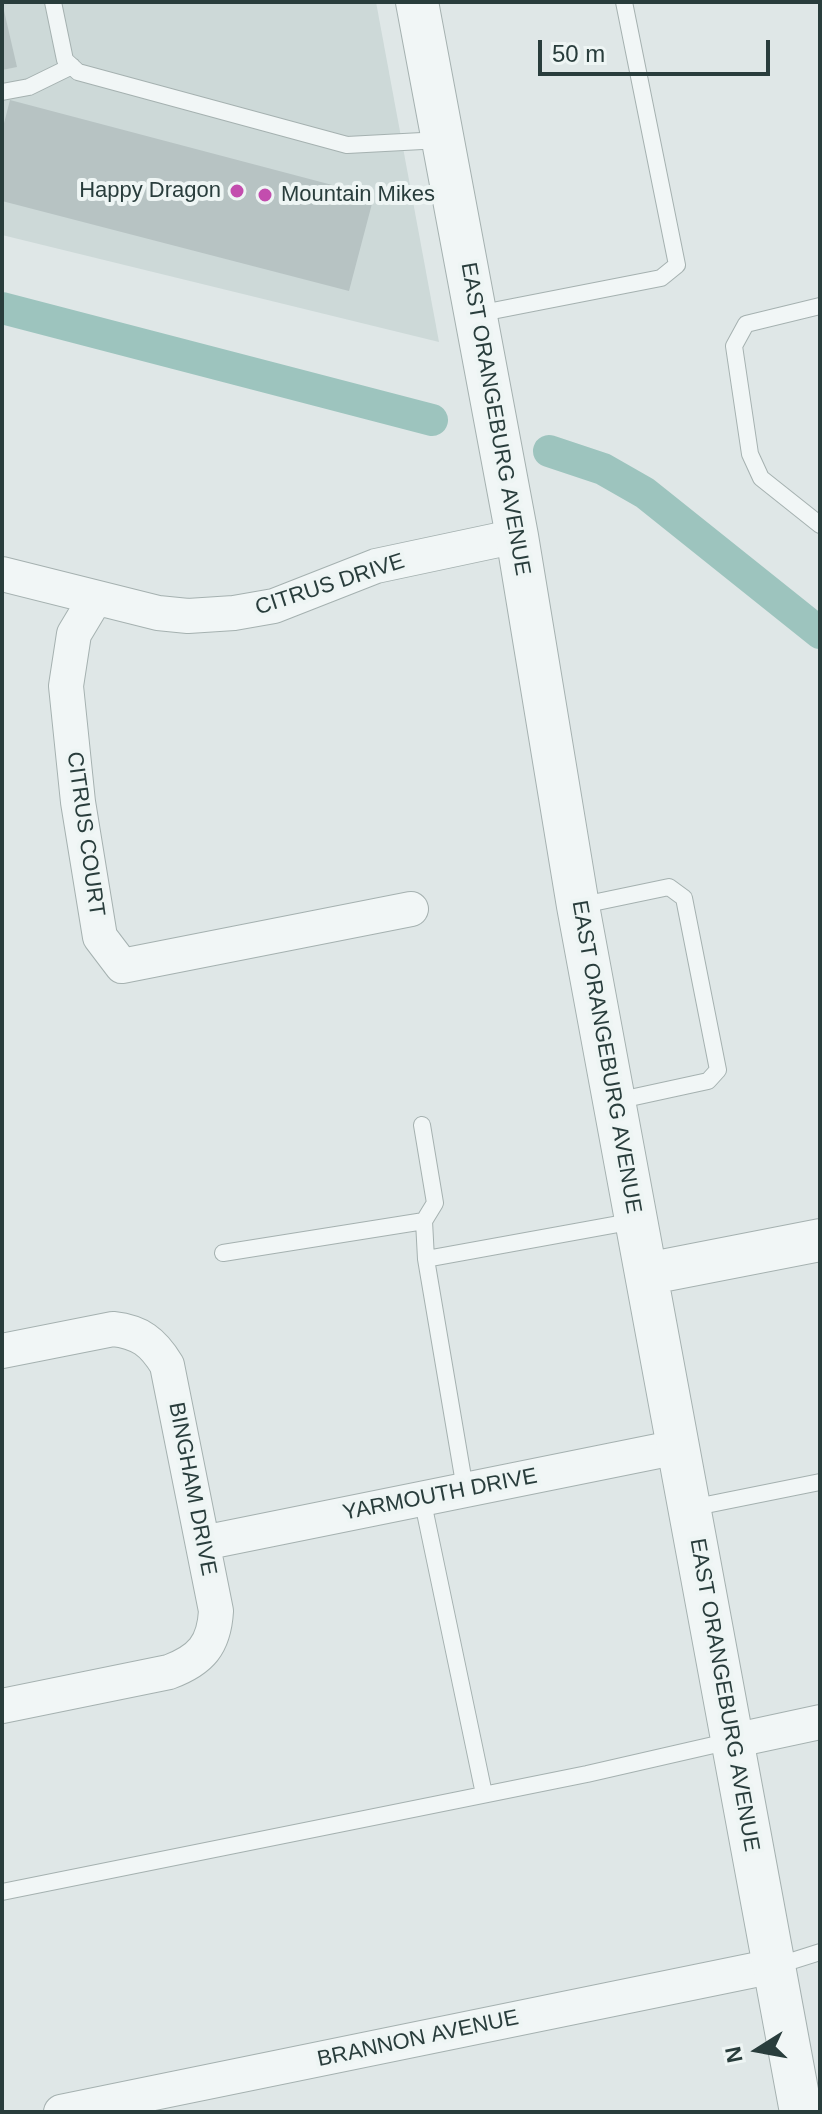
<!DOCTYPE html>
<html>
<head>
<meta charset="utf-8">
<style>
  body { margin:0 }
  #map { position:relative; width:822px; height:2114px; overflow:hidden; background:#dfe7e7; font-family:Helvetica,sans-serif }
  canvas { display:block }
  .frame { position:absolute; inset:0; border:4px solid #293d3c; pointer-events:none }
  .north { position:absolute; left:718px; top:2010px; width:80px; height:80px; -webkit-text-stroke:6px #eef5f4; paint-order:stroke; rotate:259deg; font-size:22px; font-weight:700; line-height:32px; text-align:center; color:#293d3c }
  .north::after { content:''; display:block; margin:auto; width:28px; height:36px; background:#293d3c; clip-path:polygon(50% 0,100% 100%,50% 72%,0 100%) }
  .scale { position:absolute; left:538px; top:40px; width:232px; height:36px; box-sizing:border-box; border:4px solid #293d3c; border-top:0; padding-left:10px; font-size:24px; line-height:28px; white-space:nowrap; color:#293d3c; -webkit-text-stroke:6px #eef5f4; paint-order:stroke }
</style>
</head>
<body>
<div id="map">
<canvas width="822" height="2114"></canvas>
<div class="frame"></div>
<div class="north">N</div>
<div class="scale">50 m</div>
</div>
<script>
const g = document.querySelector('canvas').getContext('2d');
g.lineJoin = 'round';
function paint(path, color) {
  g.fillStyle = color;
  g.fill(path, 'evenodd');
}
function strokePath(path, color, width, dash) {
  g.strokeStyle = color;
  g.lineWidth = width;
  g.lineCap = dash ? 'butt' : 'round';
  g.setLineDash(dash || []);
  g.stroke(path);
}
function label(font, color, halo, rows, align = 'center') {
  g.font = font + ' Helvetica,sans-serif';
  g.lineWidth = 8;
  g.setLineDash([]);
  g.textBaseline = 'middle';
  g.strokeStyle = halo;
  g.fillStyle = color;
  for (const [text, x, y, turn = 0] of rows) {
    g.save();
    g.translate(x, y);
    g.rotate((+turn || 0) * Math.PI / 180);
    g.textAlign = isNaN(turn) ? turn : align;
    if (halo) g.strokeText(text, 0, 0);
    g.fillText(text, 0, 0);
    g.restore();
  }
}
paint(new Path2D(`
  M2,2H376L439,342L2,235Z`), '#cdd9d8');
strokePath(new Path2D(`
  M2,308L432,420
  M549,451L603,469L645,493L820,633`), '#9dc4be', 32);
paint(new Path2D(`
  M2,2L17,67L2,70Z
  M10,100L374,196L349,291L2,201V131Z`), '#b7c3c3');
const service = new Path2D(`
  M53,2L65,60L78,72L347,145L441,140
  M2,92L29,87L72,66
  M820,306L746,324L734,346L750,454L761,478L820,525
  M477,314L661,278L677,265L624,2
  M578,906L669,887L684,898L718,1070L708,1081L616,1101
  M422,1125L435,1203L424,1221L426,1259L465,1489
  M223,1253L424,1221
  M426,1259L635,1221
  M422,1498L484,1794
  M691,1508L820,1482
  M2,1892L587,1774L731,1741
  M776,1966L820,1952`);
const minor = new Path2D(`
  M2,574L158,613L188,616L234,613L274,606L376,566L517,536
  M95,599L74,634L66,686L78,802L100,937L122,966L411,909
  M2,1351L113,1329C140,1332 153,1342 167,1365L216,1611C214,1645 201,1660 169,1672L2,1706
  M203,1543L678,1447
  M732,1741L820,1722
  M61,2112L774,1966`);
const tertiary = new Path2D(`
  M417,2L517,536L578,906L801,2112
  M646,1274L820,1240`);
strokePath(service, '#a5b1b0', 18);
strokePath(minor, '#a5b1b0', 36);
strokePath(tertiary, '#a5b1b0', 44);
strokePath(service, '#f1f6f6', 16);
strokePath(minor, '#f1f6f6', 34);
strokePath(tertiary, '#f1f6f6', 42);
for (const [x, y, r, color] of [
  [237,191,8,"#c34dae"],
  [265,195,8,"#c34dae"]
]) {
  const dot = new Path2D();
  dot.arc(x, y, r, 0, 2 * Math.PI);
  g.fillStyle = color;
  g.fill(dot);
  strokePath(dot, '#eef5f4', 3);
}
label('22px', '#293d3c', '#eef5f4', [
  ["Happy Dragon",221,191],
  ["Mountain Mikes",281,195,"left"]
], 'right');
label('22px', '#293d3c', '#eef5f4', [
  ["EAST ORANGEBURG AVENUE",495,419,80],
  ["CITRUS DRIVE",330,585,-18],
  ["CITRUS COURT",85,834,82],
  ["EAST ORANGEBURG AVENUE",606,1057,80],
  ["BINGHAM DRIVE",192,1489,79],
  ["YARMOUTH DRIVE",440,1495,-11],
  ["EAST ORANGEBURG AVENUE",724,1695,80],
  ["BRANNON AVENUE",418,2039,-12]
]);
</script>
</body>
</html>
